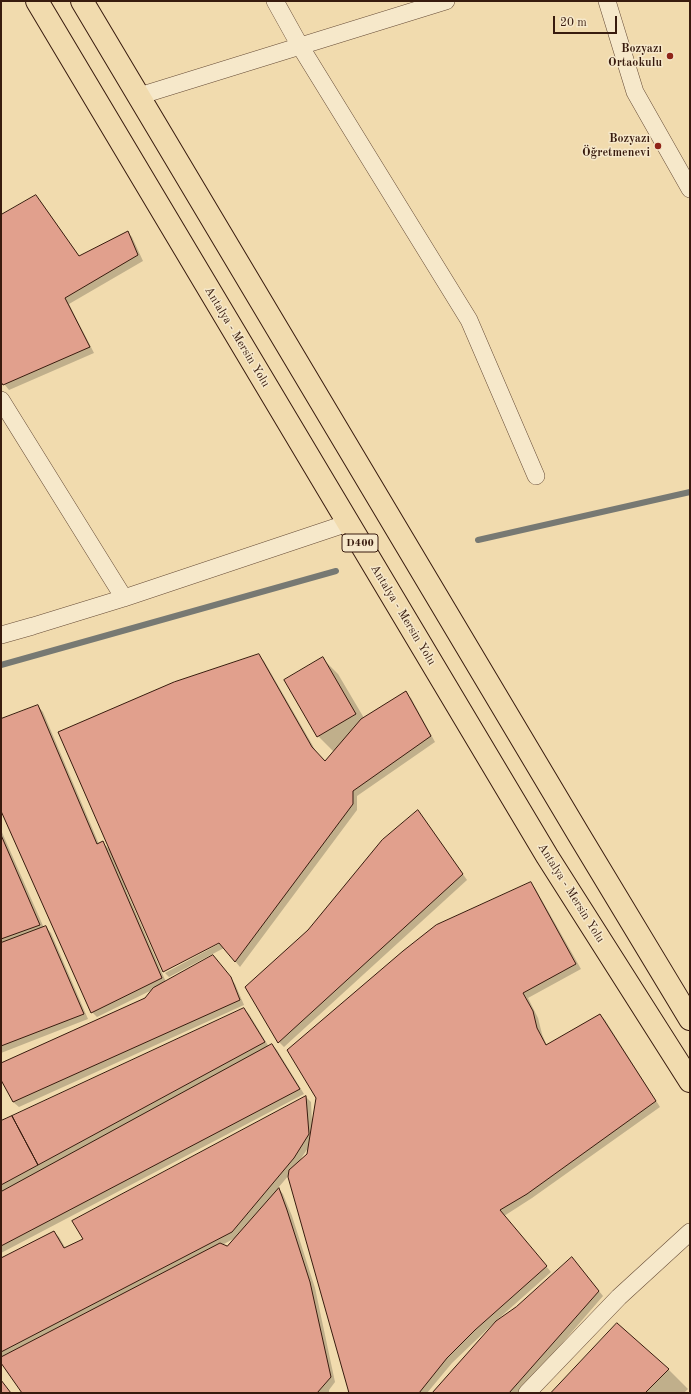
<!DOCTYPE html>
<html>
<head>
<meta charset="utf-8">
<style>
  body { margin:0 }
  #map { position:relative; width:691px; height:1394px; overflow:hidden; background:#f1dbae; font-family:"Old Standard TT",serif }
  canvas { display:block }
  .frame { position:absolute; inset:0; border:2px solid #381b0e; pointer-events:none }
  .scale { position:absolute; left:553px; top:16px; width:64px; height:18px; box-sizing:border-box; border:2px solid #381b0e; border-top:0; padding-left:5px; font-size:12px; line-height:14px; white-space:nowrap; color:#381b0e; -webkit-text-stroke:3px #f6e8ca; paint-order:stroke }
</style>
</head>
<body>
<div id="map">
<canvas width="691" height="1394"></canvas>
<div class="frame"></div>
<div class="scale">20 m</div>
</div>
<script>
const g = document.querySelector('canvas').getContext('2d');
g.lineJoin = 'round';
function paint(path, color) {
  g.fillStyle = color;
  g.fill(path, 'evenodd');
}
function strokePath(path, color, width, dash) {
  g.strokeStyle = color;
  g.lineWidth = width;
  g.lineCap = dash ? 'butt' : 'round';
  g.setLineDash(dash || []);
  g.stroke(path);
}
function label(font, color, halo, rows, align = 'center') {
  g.font = font + ' "Old Standard TT",serif';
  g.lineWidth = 3;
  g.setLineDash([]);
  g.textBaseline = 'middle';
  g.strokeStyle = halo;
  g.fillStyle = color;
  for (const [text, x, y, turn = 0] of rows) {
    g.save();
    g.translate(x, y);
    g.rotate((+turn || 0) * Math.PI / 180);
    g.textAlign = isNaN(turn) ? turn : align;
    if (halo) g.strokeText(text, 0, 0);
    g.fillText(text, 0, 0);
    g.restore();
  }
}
paint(new Path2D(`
  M36,197L41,202L80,257L127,232L132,237L143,261L69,304L94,353L9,390L1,380V217Z
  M259,656L264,661L317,753L325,762L334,752L318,736L323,659L338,674L364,718L406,693L411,698L435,742L357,796V810L240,967L224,948L169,977L165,973L224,941L223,940L165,970V972L128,889L126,890L166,982L213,956L235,984L244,1005L19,1107L13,1102L1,1078V1065L146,998L152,990L97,1017L92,1012L1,809V720L38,706L43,712L99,844L103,843L111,851Z
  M417,811L422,816L467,880L284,1047L279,1042L246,987L309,931Z
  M1,830L44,928L46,927L51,933L88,1019L1,1053Z
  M530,883L535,888L581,969L528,998L538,1018L542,1034L547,1046L600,1015L605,1020L660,1107L532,1198L504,1216L551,1272L497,1320L498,1321L577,1264L603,1296L519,1393H434L496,1323L495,1322L452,1363L427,1393H350L289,1175L278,1188L283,1194L292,1216L315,1288L335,1382L329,1390V1393H23L1,1362V1259L54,1232L59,1237L66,1249L84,1239L73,1221L306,1097L311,1102L312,1122ZM310,1145L308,1154L300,1160ZM235,1238L227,1247L222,1245Z
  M244,1009L249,1014L269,1047L272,1045L277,1050L304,1094L1,1253V1122Z
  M668,1369L688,1389L684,1393H552Z`), '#0003');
strokePath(new Path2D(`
  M478,540L690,492
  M1,665L336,571`), '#777973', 6);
const building = new Path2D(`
  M36,195L79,256L128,231L138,255L65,298L90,347L3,385L1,382V215Z
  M259,654L312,747L325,761L361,719L406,691L431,736L353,791V804L235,962L219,943L163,972L58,732L174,682Z
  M323,657L356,714L317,737L284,680Z
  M38,705L97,844L103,841L162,978L91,1013L1,811V719Z
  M418,810L463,874L278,1043L245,987L308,930L382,840Z
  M1,835L40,925L1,939Z
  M531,882L576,964L523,993L533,1011L537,1028L546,1045L600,1014L656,1101L527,1194L500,1210L547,1266L475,1330L447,1358L419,1393H349L288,1177L289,1170L307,1154L316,1098L287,1050L403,951L436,925Z
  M46,926L84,1014L1,1046V943Z
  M213,955L231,977L240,1000L13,1102L1,1080V1063L145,998L153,988Z
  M244,1008L265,1042L38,1165L12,1116Z
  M272,1044L300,1089L1,1246V1192Z
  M306,1096L309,1134L294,1158L232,1232L1,1352V1258L54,1231L64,1248L83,1239L72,1221Z
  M12,1116L38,1165L1,1185V1121Z
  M279,1188L287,1210L310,1282L331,1377L317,1393H22L1,1363V1357L220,1243L227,1246Z
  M572,1257L599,1291L509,1393H432L496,1321L516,1307Z
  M617,1323L669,1369L645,1393H551Z
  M1,1380L11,1393H1Z`);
paint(building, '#e1a08d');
strokePath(building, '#381b0e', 1);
const minor = new Path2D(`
  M275,1L300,46L469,320L536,476
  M607,1L635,92L690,189
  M139,96L446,1
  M1,400L124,598
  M1,635L33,626L124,598L348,523
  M527,1393L619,1297L690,1232`);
const trunk = new Path2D(`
  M37,1L547,856L690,1081
  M82,1L579,835L690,1019`);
strokePath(minor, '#664b36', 18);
strokePath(trunk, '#381b0e', 24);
strokePath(minor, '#f6e8ca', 17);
strokePath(trunk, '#f1dbae', 22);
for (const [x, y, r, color] of [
  [670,56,4,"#8f2418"],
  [658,146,4,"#8f2418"]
]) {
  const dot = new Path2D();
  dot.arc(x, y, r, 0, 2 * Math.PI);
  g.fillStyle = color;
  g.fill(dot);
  strokePath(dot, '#f6e8ca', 1.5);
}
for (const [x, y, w] of [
  [360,543,36]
]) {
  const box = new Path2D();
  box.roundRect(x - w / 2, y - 9, w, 18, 3);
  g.fillStyle = '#f6e8ca';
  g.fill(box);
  strokePath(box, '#381b0e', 1);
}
label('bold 11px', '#381b0e', null, [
  ["D400",360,543]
]);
label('bold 12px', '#381b0e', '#f6e8ca', [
  ["Bozyazı",662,49],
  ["Ortaokulu",662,63],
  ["Bozyazı",650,139],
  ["Öğretmenevi",650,153]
], 'right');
label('12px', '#381b0e', '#f6e8ca', [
  ["Antalya - Mersin Yolu",237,337,59],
  ["Antalya - Mersin Yolu",403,615,59],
  ["Antalya - Mersin Yolu",571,893,58]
]);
</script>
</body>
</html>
